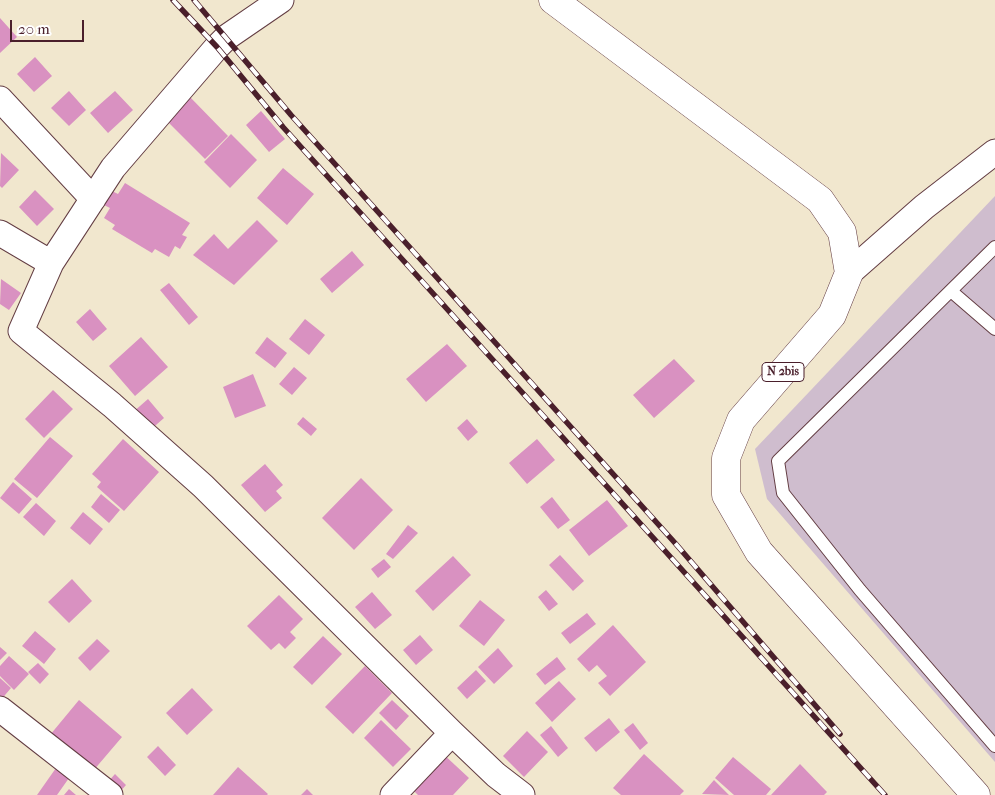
<!DOCTYPE html>
<html>
<head>
<meta charset="utf-8">
<style>
  body { margin:0 }
  #map { position:relative; width:995px; height:795px; overflow:hidden; background:#f1e7ce; font-family:"IM FELL French Canon",serif }
  canvas { display:block }
  .scale { position:absolute; left:10px; top:20px; width:74px; height:22px; box-sizing:border-box; border:2px solid #4a1f2b; border-top:0; padding-left:6px; font-size:15px; line-height:18px; white-space:nowrap; color:#4a1f2b; -webkit-text-stroke:4px #fff; paint-order:stroke }
</style>
</head>
<body>
<div id="map">
<canvas width="995" height="795"></canvas>
<div class="scale">20 m</div>
</div>
<script>
const g = document.querySelector('canvas').getContext('2d');
g.lineJoin = 'round';
function paint(path, color) {
  g.fillStyle = color;
  g.fill(path, 'evenodd');
}
function strokePath(path, color, width, dash) {
  g.strokeStyle = color;
  g.lineWidth = width;
  g.lineCap = dash ? 'butt' : 'round';
  g.setLineDash(dash || []);
  g.stroke(path);
}
function label(font, color, halo, rows, align = 'center') {
  g.font = font + ' "IM FELL French Canon",serif';
  g.lineWidth = 4;
  g.setLineDash([]);
  g.textBaseline = 'middle';
  g.strokeStyle = halo;
  g.fillStyle = color;
  for (const [text, x, y, turn = 0] of rows) {
    g.save();
    g.translate(x, y);
    g.rotate((+turn || 0) * Math.PI / 180);
    g.textAlign = isNaN(turn) ? turn : align;
    if (halo) g.strokeText(text, 0, 0);
    g.fillText(text, 0, 0);
    g.restore();
  }
}
paint(new Path2D(`
  M995,196V762L767,499L755,449Z`), '#cfbdce');
paint(new Path2D(`
  M0,18L17,37L0,53Z
  M35,57L52,76L34,92L17,74Z
  M69,91L86,110L69,126L51,108Z
  M115,91L133,110L108,133L90,113Z
  M190,97L228,136L205,159L166,120Z
  M261,111L285,139L269,152L246,125Z
  M231,134L257,160L230,188L204,162Z
  M1,153L19,170L2,188L0,186Z
  M283,168L314,194L287,225L257,198Z
  M125,183L190,223L182,235L187,237L180,249L175,246L169,257L155,249L152,253L112,229L115,225L104,218L110,208L104,205L112,191L118,194Z
  M35,190L54,209L37,226L19,207Z
  M257,220L278,241L234,285L193,255L214,234L228,249Z
  M352,251L364,265L332,293L320,279Z
  M1,279L21,293L9,310L0,304Z
  M169,283L198,317L189,325L160,290Z
  M90,309L107,329L93,341L76,322Z
  M305,319L325,335L309,355L289,339Z
  M141,337L168,367L135,396L109,366Z
  M267,337L287,353L275,368L255,353Z
  M447,344L467,366L426,402L406,379Z
  M674,359L695,381L654,418L633,395Z
  M294,367L307,378L292,395L279,384Z
  M253,374L266,406L235,418L223,387Z
  M53,390L73,409L44,438L25,419Z
  M148,399L164,418L148,432L132,413Z
  M303,417L317,429L311,436L297,424Z
  M467,419L478,432L468,441L457,428Z
  M50,437L73,456L37,498L14,479Z
  M123,439L159,472L124,511L97,487L101,482L92,474Z
  M537,439L555,460L527,484L509,463Z
  M265,464L283,485L276,491L282,498L265,512L241,485Z
  M361,478L393,510L354,550L322,518Z
  M13,482L32,499L19,514L0,498Z
  M101,494L120,510L109,523L91,507Z
  M552,497L570,520L558,529L540,507Z
  M607,500L628,526L589,556L569,530Z
  M36,503L56,521L44,536L23,517Z
  M83,512L103,529L90,545L70,528Z
  M408,525L418,533L393,559L386,554Z
  M560,555L584,581L573,591L549,565Z
  M453,556L471,575L433,611L415,591Z
  M384,559L391,567L378,578L371,569Z
  M72,579L92,601L69,623L48,602Z
  M546,590L558,604L549,611L538,597Z
  M372,592L392,615L375,629L355,607Z
  M279,595L303,619L290,632L296,638L285,649L279,643L271,650L247,626Z
  M480,600L505,620L484,646L459,626Z
  M587,613L596,624L570,644L561,633Z
  M613,625L646,662L610,696L598,683L607,676L597,665L589,672L577,659Z
  M35,631L56,649L44,664L22,646Z
  M420,635L433,650L416,665L403,650Z
  M323,636L342,654L312,685L293,667Z
  M97,639L110,651L90,671L78,658Z
  M0,647L7,653L0,660Z
  M498,648L513,666L494,684L478,667Z
  M9,656L29,674L14,690L0,676V666Z
  M557,657L566,669L545,685L536,674Z
  M38,663L49,674L40,684L28,672Z
  M365,666L392,693L353,734L325,707Z
  M476,670L486,681L467,699L457,688Z
  M0,678L11,688L0,701Z
  M559,681L576,699L552,722L535,703Z
  M192,688L213,710L187,735L166,713Z
  M79,700L122,737L93,771L50,735Z
  M392,700L409,716L396,730L379,713Z
  M609,718L620,732L596,752L584,738Z
  M381,720L411,749L393,767L364,738Z
  M633,723L648,743L640,750L624,730Z
  M551,726L568,748L558,757L540,735Z
  M527,731L548,752L524,777L503,756Z
  M158,746L176,765L165,776L147,757Z
  M441,752L469,778L453,795H418L409,786Z
  M644,754L684,791L680,795H621L613,788Z
  M733,757L771,789L766,795H734L715,778Z
  M800,764L827,792L824,795H771Z
  M238,767L268,794L267,795H213Z
  M56,768L69,778L57,795H37Z
  M115,774L126,785L118,794L107,783Z
  M714,780L729,795L702,794Z
  M69,789L76,795H64Z
  M307,789L313,795H301Z`), '#d991c1');
const service = new Path2D(`
  M995,247L778,461L783,493L860,590L995,746
  M951,291L995,329`);
const minor = new Path2D(`
  M281,0L227,37L217,47L113,168L51,263L21,331L112,405L203,486L452,733L496,775L522,795
  M0,99L93,199
  M0,233L51,263
  M849,273L924,207L995,152
  M0,709L110,795
  M393,795L452,733`);
const primary = new Path2D(`
  M553,0L820,200L842,232L849,273L832,315L741,420L726,458V495L759,552L976,795`);
strokePath(service, '#633d43', 14);
strokePath(minor, '#633d43', 27);
strokePath(primary, '#633d43', 29);
strokePath(service, '#fff', 12);
strokePath(minor, '#fff', 25);
strokePath(primary, '#fff', 28);
const rail = new Path2D(`
  M173,0L217,47L283,127L885,795
  M194,0L291,115L675,543L840,734`);
strokePath(rail, '#4a1f2b', 5.5);
strokePath(rail, '#fff', 4, [11]);
for (const [x, y, w] of [
  [783,372,42]
]) {
  const box = new Path2D();
  box.roundRect(x - w / 2, y - 9.5, w, 19, 4);
  g.fillStyle = '#fff';
  g.fill(box);
  strokePath(box, '#4a1f2b', 1);
}
label('bold 12px', '#4a1f2b', null, [
  ["N 2bis",783,372]
]);
</script>
</body>
</html>
